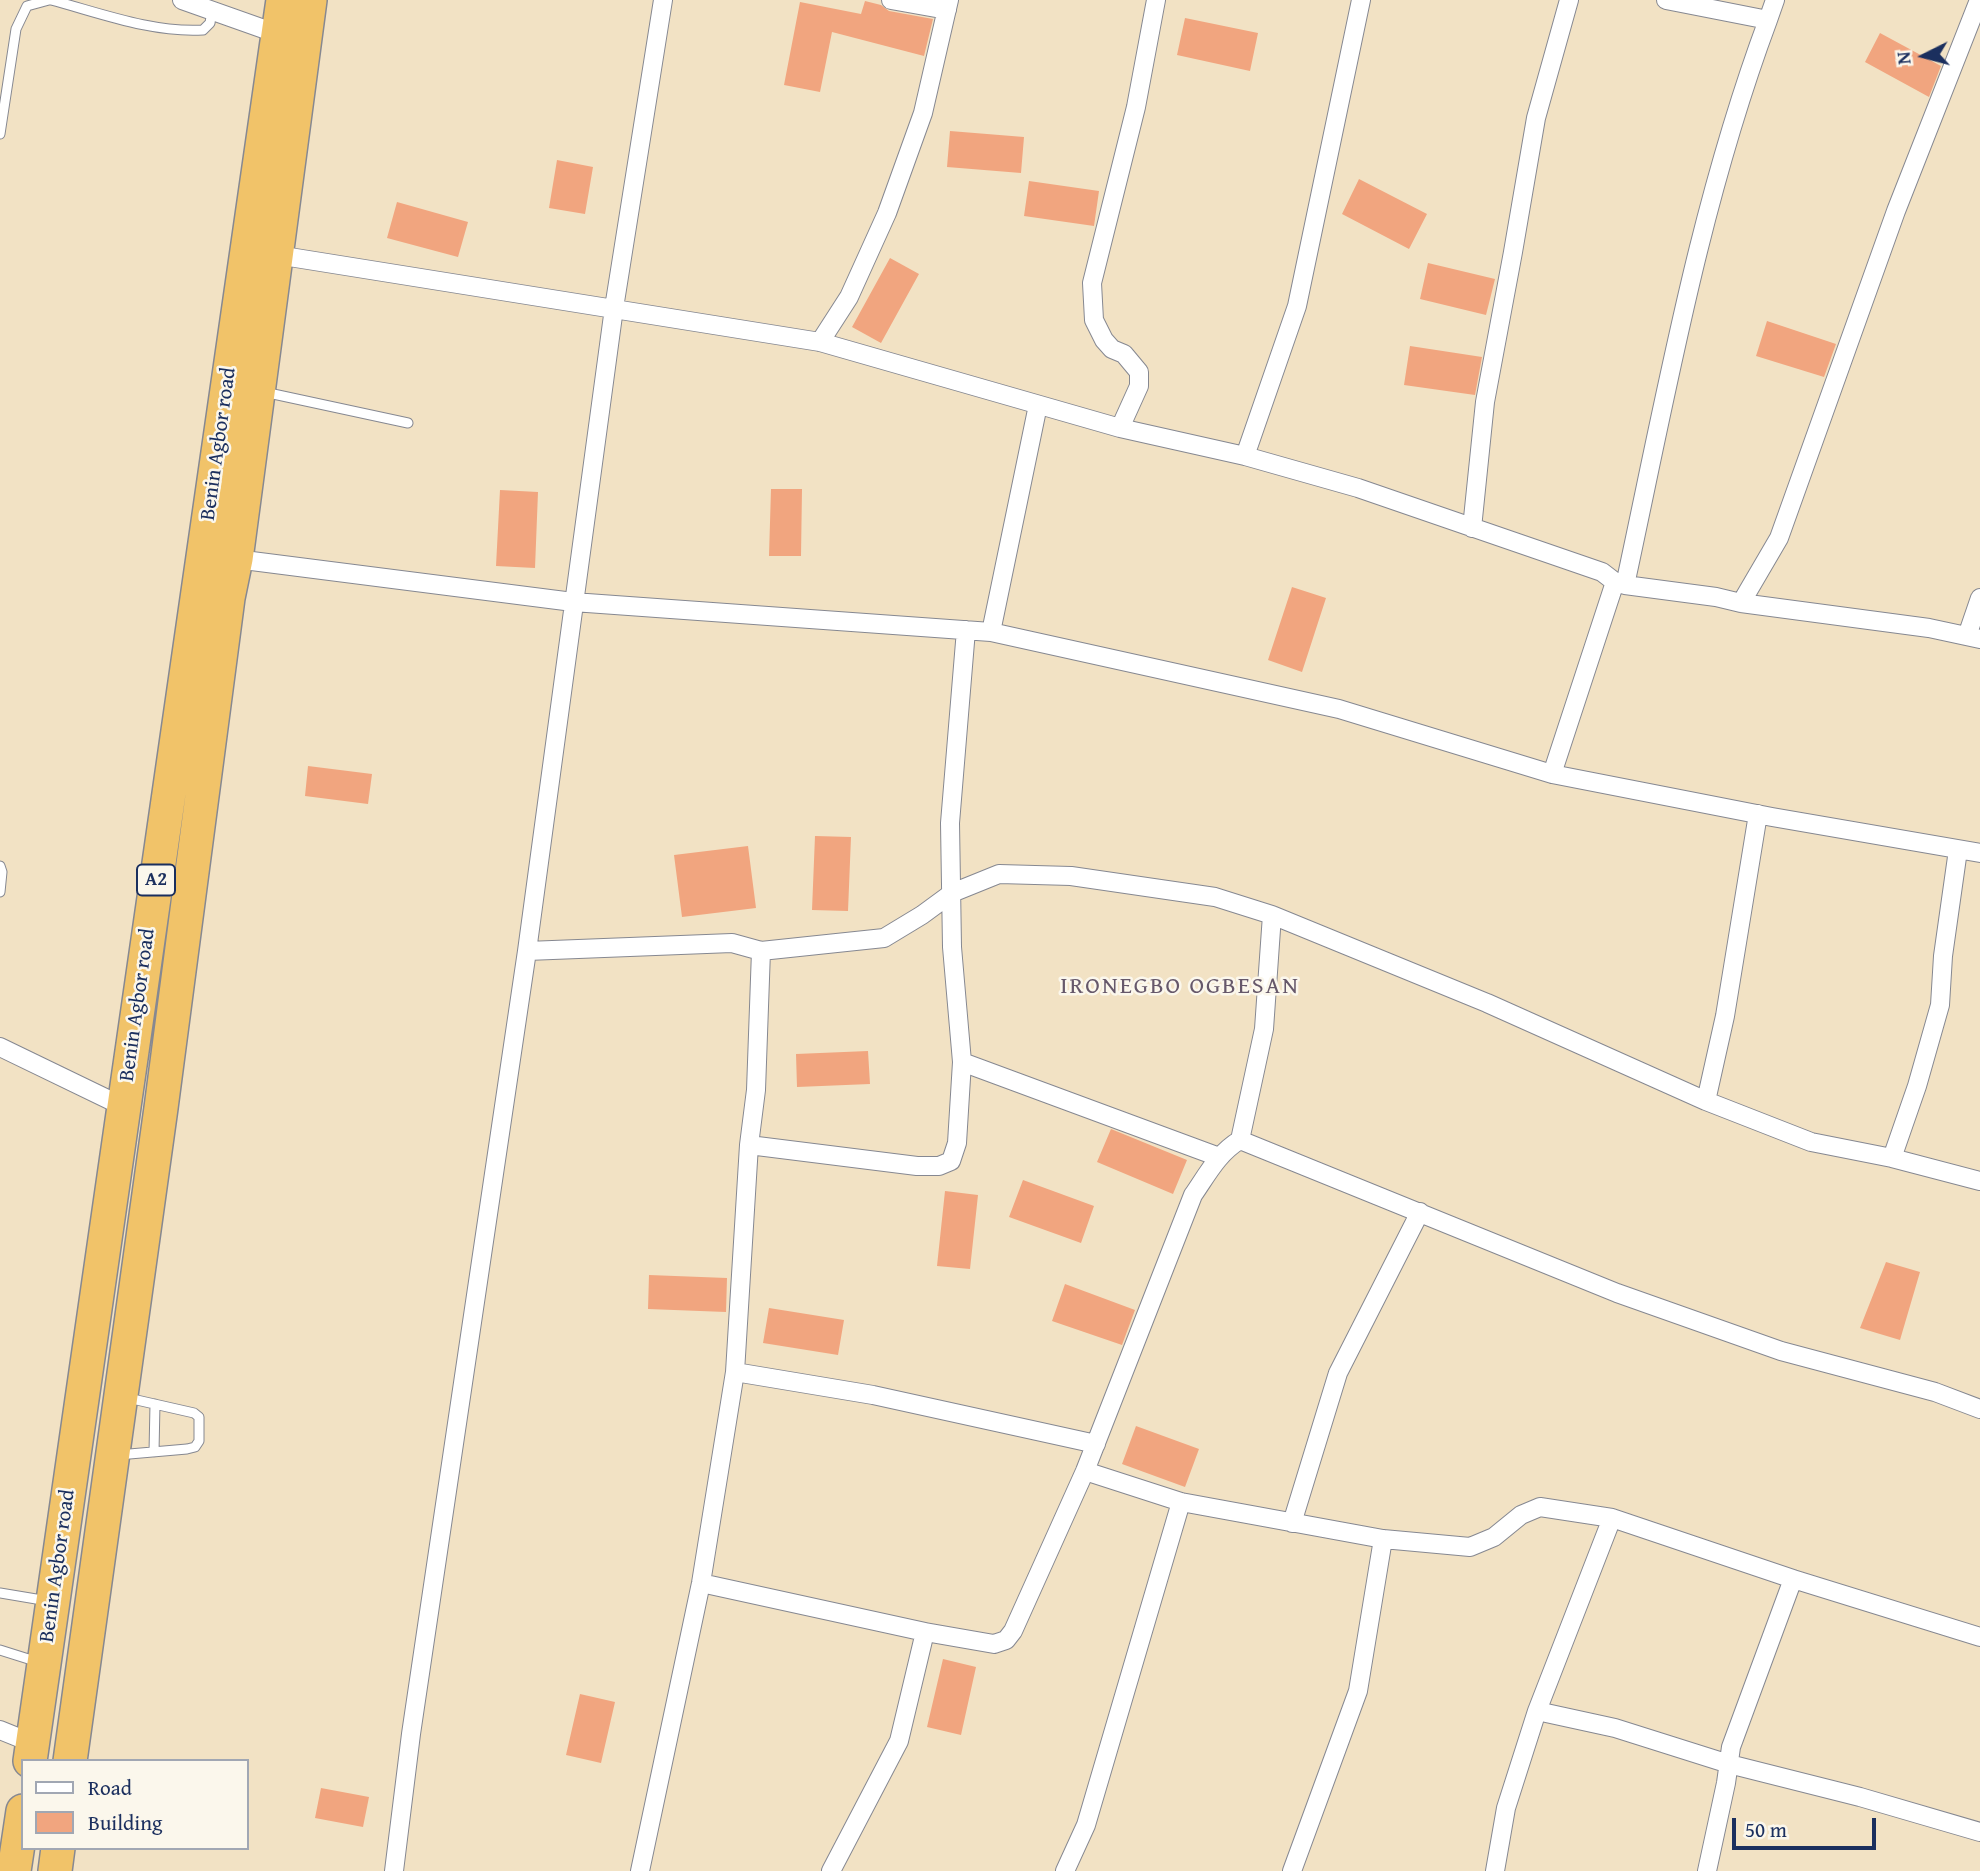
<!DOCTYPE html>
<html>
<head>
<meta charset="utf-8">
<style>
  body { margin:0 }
  #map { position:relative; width:1980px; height:1871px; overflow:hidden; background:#f2e2c4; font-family:"Gentium Book Plus",serif }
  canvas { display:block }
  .legend { position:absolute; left:21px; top:1759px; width:228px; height:91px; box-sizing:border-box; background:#fbf7ec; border:2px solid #a1a7b3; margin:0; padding:9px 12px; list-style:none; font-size:21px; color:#1b2f5e }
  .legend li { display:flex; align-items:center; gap:14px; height:35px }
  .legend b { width:35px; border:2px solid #a1a7b3 }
  .north { position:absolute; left:1889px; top:21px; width:70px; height:70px; -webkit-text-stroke:5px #fbf7ec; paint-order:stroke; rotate:264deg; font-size:19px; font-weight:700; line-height:28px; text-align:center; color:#1b2f5e }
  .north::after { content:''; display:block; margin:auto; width:24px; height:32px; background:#1b2f5e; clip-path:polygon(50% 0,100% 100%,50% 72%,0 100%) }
  .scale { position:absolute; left:1732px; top:1818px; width:144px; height:32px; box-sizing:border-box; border:4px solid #1b2f5e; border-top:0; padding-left:9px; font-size:21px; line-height:24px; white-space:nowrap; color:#1b2f5e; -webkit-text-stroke:5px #fbf7ec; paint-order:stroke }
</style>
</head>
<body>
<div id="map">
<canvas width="1980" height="1871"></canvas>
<ul class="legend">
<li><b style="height:9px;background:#fff"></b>Road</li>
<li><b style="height:19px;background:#f1a57f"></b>Building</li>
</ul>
<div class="north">N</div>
<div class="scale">50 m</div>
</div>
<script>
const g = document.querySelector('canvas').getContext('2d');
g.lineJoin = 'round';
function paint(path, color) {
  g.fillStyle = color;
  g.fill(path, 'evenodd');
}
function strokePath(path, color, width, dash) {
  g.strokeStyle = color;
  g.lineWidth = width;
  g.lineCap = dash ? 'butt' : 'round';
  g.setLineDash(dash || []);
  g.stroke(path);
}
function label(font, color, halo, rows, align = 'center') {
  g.font = font + ' "Gentium Book Plus",serif';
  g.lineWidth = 5;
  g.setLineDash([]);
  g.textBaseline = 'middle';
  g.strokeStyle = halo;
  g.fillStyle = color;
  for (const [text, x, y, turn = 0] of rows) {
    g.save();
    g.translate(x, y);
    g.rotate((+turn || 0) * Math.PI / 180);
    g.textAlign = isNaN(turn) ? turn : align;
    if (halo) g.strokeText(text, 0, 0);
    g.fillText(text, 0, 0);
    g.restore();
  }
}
paint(new Path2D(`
  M865,1L881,5L889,11L933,19L924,56L832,32L820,92L784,85L800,2L861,14Z
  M1185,18L1258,33L1250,71L1177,55Z
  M1880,33L1941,66L1929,97L1865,62Z
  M950,131L1024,137L1021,173L947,167Z
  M557,160L593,167L585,214L549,208Z
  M1359,179L1427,214L1409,249L1342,214Z
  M1029,181L1099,191L1094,226L1024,216Z
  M397,202L468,222L458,257L387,238Z
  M890,258L919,274L881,343L852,327Z
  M1428,263L1495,279L1486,315L1420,299Z
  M1767,321L1836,344L1824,377L1756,356Z
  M1410,346L1482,357L1475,395L1404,385Z
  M771,489H802L801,556H769Z
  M500,490L538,492L535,568L496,566Z
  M1292,587L1326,598L1302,672L1268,660Z
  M308,766L372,774L368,804L305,796Z
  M815,836L851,837L848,911L812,910Z
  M748,846L756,908L682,917L674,855Z
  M868,1051L870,1084L797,1087L796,1054Z
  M1111,1129L1187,1160L1173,1194L1097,1162Z
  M1023,1180L1094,1206L1081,1243L1009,1217Z
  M945,1191L978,1195L970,1269L937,1266Z
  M1886,1262L1920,1272L1900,1340L1860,1328Z
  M649,1275L727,1278L726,1312L648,1309Z
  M1065,1284L1135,1310L1122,1345L1052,1321Z
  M769,1308L844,1320L838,1355L763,1343Z
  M1136,1426L1199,1449L1185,1487L1122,1464Z
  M943,1659L976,1667L961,1735L927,1727Z
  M580,1694L615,1702L601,1763L566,1755Z
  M321,1788L369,1797L363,1827L315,1818Z`), '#f1a57f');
const lane = new Path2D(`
  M51,0C100,13 152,33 203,30L210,23L212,11
  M0,134L16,29L27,6L49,0
  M264,392L408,423
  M0,866L2,872L0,892
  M154,1452L155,1404
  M118,1455L187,1449L195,1447L199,1441V1417L194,1413L128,1398
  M0,1593L48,1601
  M0,1650L38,1662`);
const street = new Path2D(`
  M182,0L278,34
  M891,0L947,10
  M1666,0L1768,20L1775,0
  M277,255L820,342L1120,428L1245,456L1358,488L1602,572L1615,582L1625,585L1716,597L1741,603L1929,628L1980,639
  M820,342L849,297L887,213L923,113L949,0
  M1120,428L1139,386V372L1124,354L1112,349L1104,340L1094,320L1092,283L1136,107L1156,0
  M1245,456L1297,306L1361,0
  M1472,528L1485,402L1513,252L1536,118L1569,0
  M236,559L573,602L991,632L1339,709L1552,774L1772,817L1980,853
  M1625,585C1666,395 1700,202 1768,20
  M1741,603L1779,538L1896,211L1979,0
  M991,632L1038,405
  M1967,636L1980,598
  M1552,774L1615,582
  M527,951L732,943L761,951L884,938L922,915L952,893L999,874L1071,876L1215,897L1272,915L1487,1003L1706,1101L1811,1142L1892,1158L1980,1181
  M0,1047L124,1107
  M962,1062L1219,1157
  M1706,1101L1725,1016L1758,814
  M1240,1140L1617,1293L1781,1351L1935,1392L1980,1409
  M749,1145L917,1166H939L951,1161L957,1143L962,1062L952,947L950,823L966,630
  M1892,1158L1917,1086L1940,1005L1943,956L1958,850
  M735,1372L873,1395L1096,1444
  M1085,1471L1181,1502L1383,1539L1470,1547L1494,1537L1521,1515L1540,1507L1612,1518L1793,1579L1980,1637
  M1292,1523L1338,1373L1420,1212
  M701,1583L925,1632L994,1644L1006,1640L1013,1631L1085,1471L1193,1195C1207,1175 1218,1153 1240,1140L1264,1029L1272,915
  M1537,1711L1615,1728L1729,1764L1860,1797L1980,1832
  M0,1730L32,1743
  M394,1871L411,1734L527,951L614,308L663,0
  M640,1871L701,1583L735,1372L749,1145L756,1090L761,951
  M831,1871L899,1741L925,1632
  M1065,1871L1086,1825L1181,1502
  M1292,1871L1358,1691L1383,1539
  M1495,1871L1506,1808L1537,1711L1612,1518
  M1707,1871L1726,1783L1731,1747L1793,1579`);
const highway = new Path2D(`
  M30,1761L283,0
  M70,1761L161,1108L228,598L236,559L310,0
  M14,1871L23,1811
  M55,1871L58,1848`);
strokePath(lane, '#868891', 11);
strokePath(street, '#868891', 20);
strokePath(highway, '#868891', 36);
strokePath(lane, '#fff', 9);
strokePath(street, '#fff', 18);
strokePath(highway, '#f1c369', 33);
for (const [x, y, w] of [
  [156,880,38]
]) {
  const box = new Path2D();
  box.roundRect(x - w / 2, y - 15.5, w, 31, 5);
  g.fillStyle = '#fbf7ec';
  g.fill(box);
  strokePath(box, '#1b2f5e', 2);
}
label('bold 19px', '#1b2f5e', null, [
  ["A2",156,880]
]);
label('21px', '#1b2f5e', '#fbf7ec', [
  ["Benin Agbor road",219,444,-82],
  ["Benin Agbor road",138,1005,-82],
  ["Benin Agbor road",58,1566,-82]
]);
g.letterSpacing = '2px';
label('24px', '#66586a', '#fbf7ec', [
  ["IRONEGBO OGBESAN",1180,987]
]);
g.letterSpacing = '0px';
</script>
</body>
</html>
